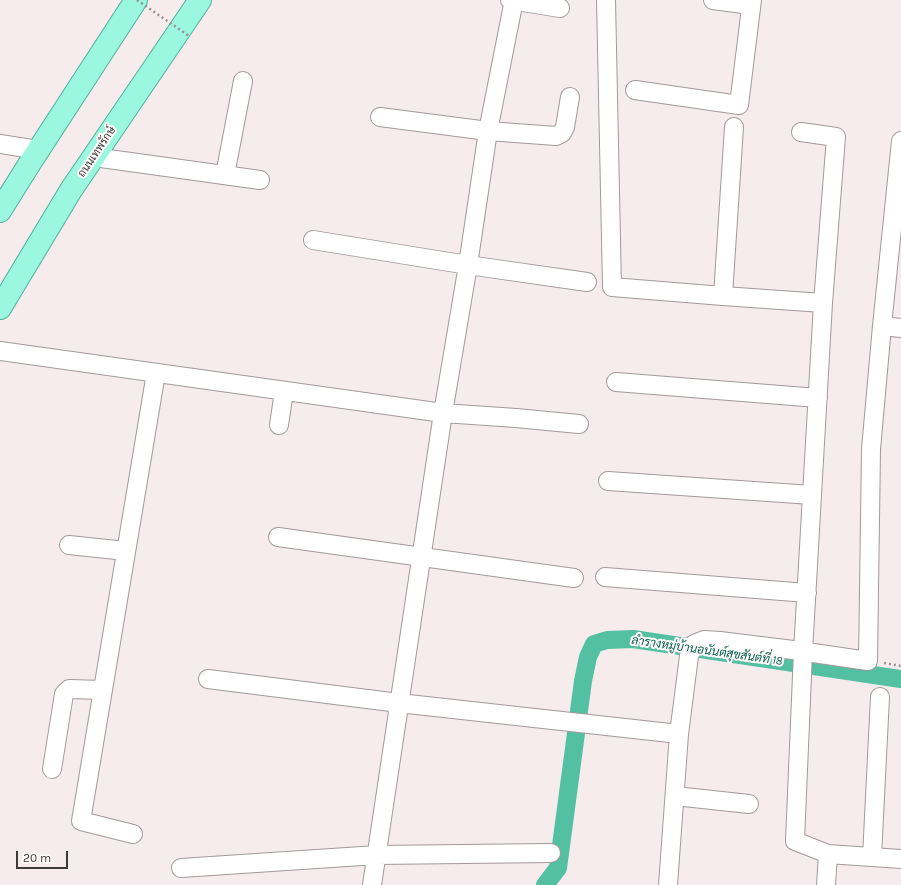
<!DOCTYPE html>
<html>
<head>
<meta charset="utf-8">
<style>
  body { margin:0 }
  #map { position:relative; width:901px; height:885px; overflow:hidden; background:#f6ebed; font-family:Karla,sans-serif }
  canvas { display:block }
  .scale { position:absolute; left:16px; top:851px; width:52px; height:18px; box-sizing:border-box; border:2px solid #3e3a3b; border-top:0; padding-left:5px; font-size:12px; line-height:14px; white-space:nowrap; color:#3e3a3b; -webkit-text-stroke:3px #fffbfb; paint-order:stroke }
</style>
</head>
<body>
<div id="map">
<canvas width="901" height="885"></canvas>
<div class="scale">20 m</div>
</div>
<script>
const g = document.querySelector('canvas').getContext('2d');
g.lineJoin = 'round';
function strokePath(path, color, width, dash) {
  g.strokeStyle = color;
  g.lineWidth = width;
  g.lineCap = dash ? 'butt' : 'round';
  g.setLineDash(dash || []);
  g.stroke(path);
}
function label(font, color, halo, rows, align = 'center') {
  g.font = font + ' Karla,Sarabun,sans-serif';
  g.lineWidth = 4;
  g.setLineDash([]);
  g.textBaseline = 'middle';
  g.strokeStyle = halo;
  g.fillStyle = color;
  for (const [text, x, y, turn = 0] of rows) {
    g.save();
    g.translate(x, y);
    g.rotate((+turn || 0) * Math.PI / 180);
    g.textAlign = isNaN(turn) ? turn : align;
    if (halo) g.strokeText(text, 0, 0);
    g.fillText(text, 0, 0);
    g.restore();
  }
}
strokePath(new Path2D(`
  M545,885L558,868L583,681L588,657L594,644L607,640L633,639L901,679`), '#54c0a2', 18);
const minor = new Path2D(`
  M510,0L560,8
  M606,0L612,287L723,296L823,303L803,652L795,841L828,854L826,885
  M713,0L751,5
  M635,90L739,105L752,0
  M380,117L488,131L556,136L562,133L565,127L570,97
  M801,132L836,137L823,303
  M0,144L38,150
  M94,157L260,180
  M225,175L243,81
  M313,240L468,265L587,282
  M723,296L734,127
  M882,326L901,328
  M0,351L443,413L516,418L579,424
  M616,382L818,398
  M279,425L284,391
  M608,481L812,495
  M278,537L574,578
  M69,545L126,551
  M605,577L807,593
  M208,679L399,703L679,734
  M52,769L64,694L69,689L103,690
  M675,796L749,804
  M133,834L81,821L156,373
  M828,854L901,859
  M872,857L880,697
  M181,868L377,855L551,853
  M372,885L443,413L468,265L488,131L514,0
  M668,885L679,734L689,656L694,644L704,640L720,641L793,650L868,661L871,449L882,326L901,141`);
const major = new Path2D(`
  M0,211L30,163L136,0
  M0,308L71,190L200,0`);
strokePath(minor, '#a3999a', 20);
strokePath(major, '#4fb298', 24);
strokePath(new Path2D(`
  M884,663L901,666`), '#989192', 2.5, [2, 3]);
strokePath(minor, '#fff', 18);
strokePath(major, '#9bf7df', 22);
strokePath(new Path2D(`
  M137,0L189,36`), '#989192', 2.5, [2, 3]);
label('11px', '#3e3a3b', '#fffbfb', [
  ["ถนนเทพรักษ์",97,152,-56]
]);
label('italic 12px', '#07624e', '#fffbfb', [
  ["ลำรางหมู่บ้านอนันต์สุขสันต์ที่ 18",707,651,8]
]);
</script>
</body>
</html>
